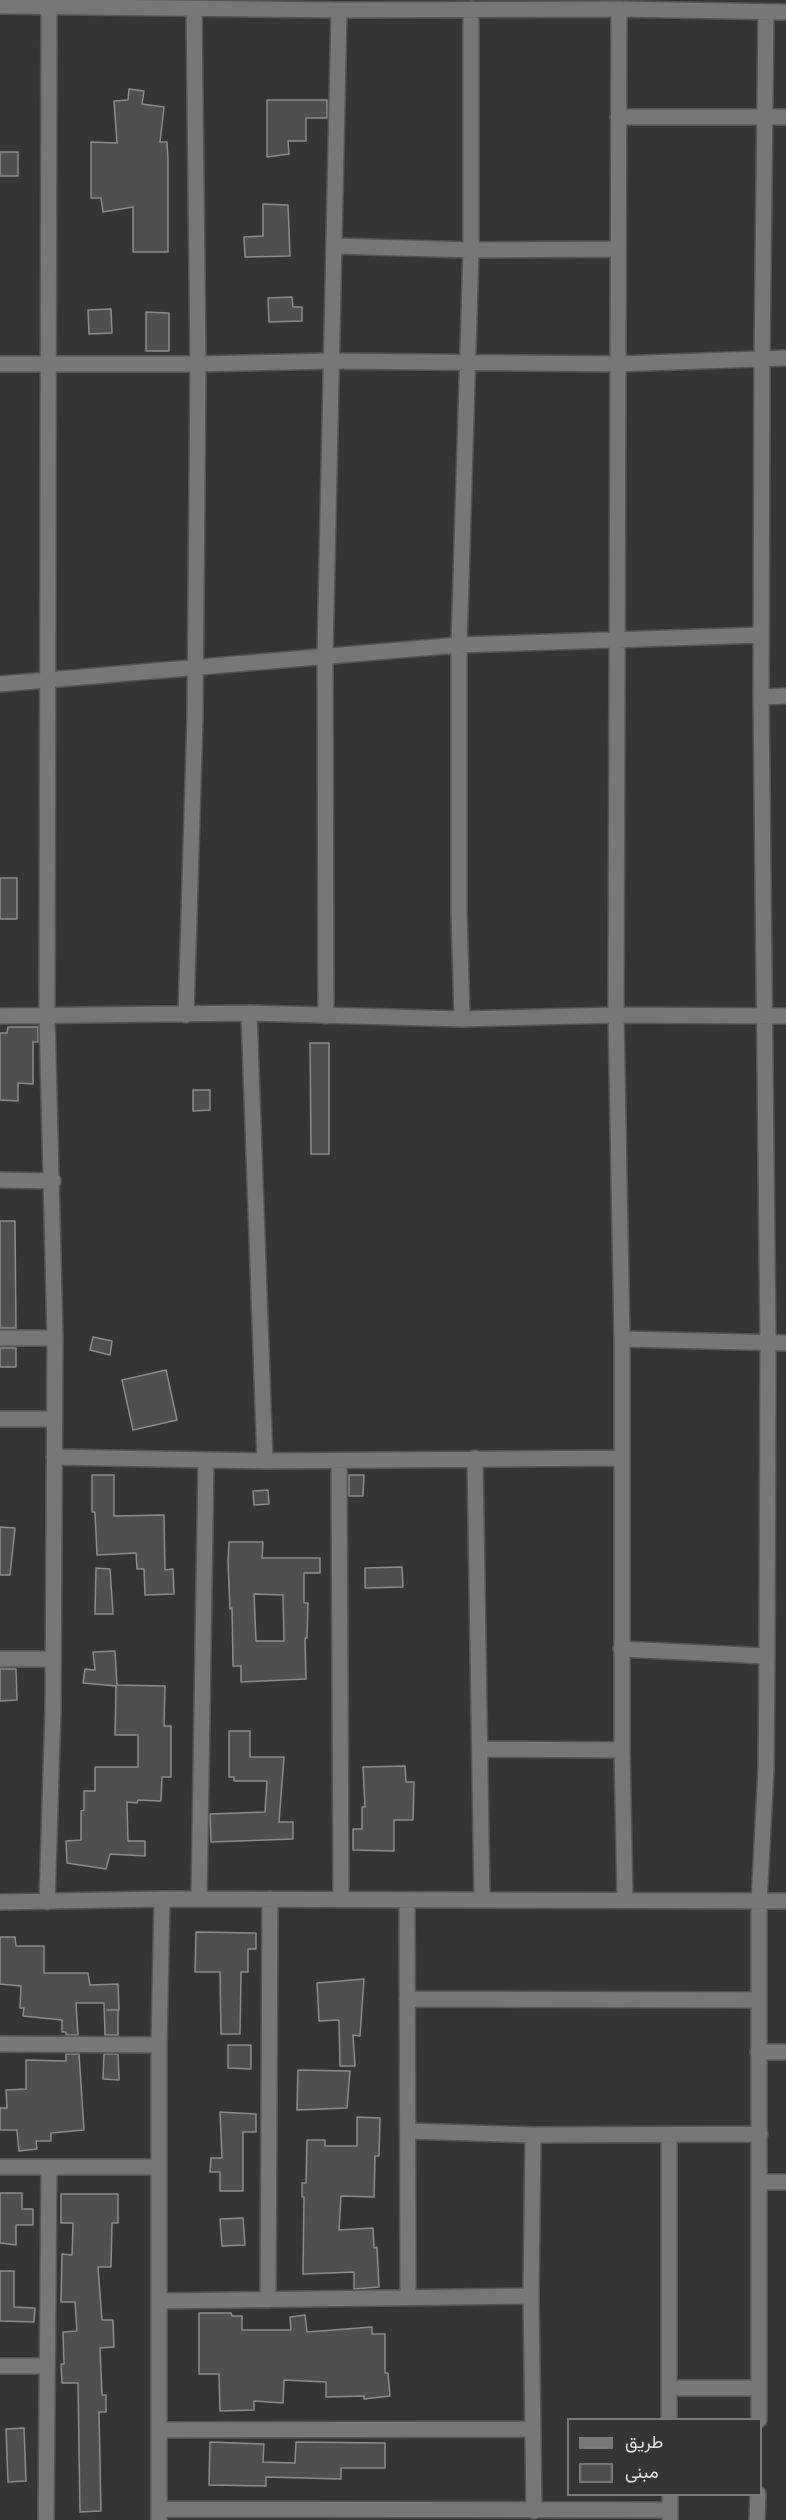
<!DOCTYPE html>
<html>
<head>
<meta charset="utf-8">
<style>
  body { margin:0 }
  #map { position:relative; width:786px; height:2520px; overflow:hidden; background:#373436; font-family:"Archivo Narrow",Vazirmatn,sans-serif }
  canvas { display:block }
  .legend { position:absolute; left:567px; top:2418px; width:195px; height:78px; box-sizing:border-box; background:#373436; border:2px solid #7b797a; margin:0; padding:8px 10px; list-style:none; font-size:18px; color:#e2e1e1 }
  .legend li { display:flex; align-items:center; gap:12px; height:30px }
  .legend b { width:30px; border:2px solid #7b797a }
</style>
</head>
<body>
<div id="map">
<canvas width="786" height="2520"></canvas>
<ul class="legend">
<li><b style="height:8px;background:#797677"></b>طريق</li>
<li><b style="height:16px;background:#514e4f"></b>مبنى</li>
</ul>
</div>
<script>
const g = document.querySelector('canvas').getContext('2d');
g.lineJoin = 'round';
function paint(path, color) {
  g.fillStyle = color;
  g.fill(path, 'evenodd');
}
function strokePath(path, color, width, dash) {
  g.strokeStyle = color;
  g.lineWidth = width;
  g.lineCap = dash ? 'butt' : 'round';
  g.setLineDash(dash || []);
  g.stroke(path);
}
const building = new Path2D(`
  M129,89L144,91L142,104L164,107L160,142H167L168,160V252H133V207L103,212L101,198H91V142L117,143L114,101L128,100Z
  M267,100H327V118H306V141H288L289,154L267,157Z
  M0,152H18V176H0Z
  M263,204L288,205L290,256L245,257L244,237L263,236Z
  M292,297L293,307H302V321L269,322L268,298Z
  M111,309L112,333L89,334L88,310Z
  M146,312L169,313V351H146Z
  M0,878H17V919H0Z
  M8,1027H38V1042H33V1084L18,1083V1101L0,1100V1033H7Z
  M310,1043H329V1154H311Z
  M193,1090H210V1110L193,1111Z
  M0,1221H15L16,1328H0Z
  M93,1337L112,1341L110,1355L90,1350Z
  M0,1348H16V1367H0Z
  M166,1370L177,1420L133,1430L122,1380Z
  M92,1475H114V1516L164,1515L165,1570L173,1569L174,1594L145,1595L144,1569H137L136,1553L97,1555L95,1512H92Z
  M349,1475H364L363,1496H349Z
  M268,1490L269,1504L254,1505L253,1491Z
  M0,1527L15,1528L10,1575H0Z
  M229,1542H263L262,1558H320V1573H304V1603H308L307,1638H305L306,1679L241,1682V1666H233L232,1608L230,1609L228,1562ZM254,1594L283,1595L284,1641H256Z
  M402,1567L403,1587L365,1588V1568Z
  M96,1568L110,1569L113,1614H95Z
  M115,1651L117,1685L165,1686L164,1726H171V1777H162L161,1801L138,1800L137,1803L127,1802L128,1841H145V1856L110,1854L106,1869L67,1863L66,1841L81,1840V1811L84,1810V1791H95V1767H138V1735H115L116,1686L83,1683L85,1669L95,1670L93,1652Z
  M0,1669H16L17,1700L0,1701Z
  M229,1731H250V1757H284L279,1822H293V1839L211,1842L210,1814L265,1812L267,1781H234V1777H229Z
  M405,1766L406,1782H414L413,1820H394V1851L353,1850V1829H362V1807H365L363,1767Z
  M196,1932L256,1933V1949H248V1972H241L240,2034H221L220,1972H195Z
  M0,1937H15L16,1946H44V1973H88L90,1985L118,1984L119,2010H107H118V2035H105L104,2003H76L78,2035H66V2032H62V2020L23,2016L24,2008H20L21,1986L0,1984Z
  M364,1979L360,2036L353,2035L355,2066H340L339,2020L319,2021L317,1983Z
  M228,2045H251V2069L228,2068Z
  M66,2054H79L84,2130L51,2133V2141H36L37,2149L19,2151L17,2130H0V2108H7L6,2090L26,2089V2060L66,2061Z
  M104,2054H118L119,2080L103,2079Z
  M298,2070L350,2071L347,2108L297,2110Z
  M220,2112L256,2114V2132H243V2191H220V2172H210L211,2158H222Z
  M357,2117L380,2118L379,2156H375L374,2197L341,2196L339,2230L373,2228L374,2248L377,2247L379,2287L354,2289V2272L303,2274L304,2197H302V2183H306L307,2140H325V2146H357Z
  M0,2193H22V2209H33V2225H16V2245L0,2243Z
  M61,2194H118V2223H112L111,2267H98L102,2320H113L114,2347L100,2348L102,2395H106V2412H99L101,2511L80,2512L78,2383H62L61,2364H64L63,2332L77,2331L75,2302H61L62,2254L72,2255L73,2223H61Z
  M243,2218L245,2245L222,2246L220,2219Z
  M0,2271H14V2307L35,2308L34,2322L0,2321Z
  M199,2313H231L232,2316H242V2330H291L290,2317L305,2315L307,2332L372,2327V2334H385V2373H388L390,2396L364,2399V2396L326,2397V2382L284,2380L283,2403L254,2401V2410L220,2411L219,2374H199Z
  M24,2428L26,2481L8,2482L6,2429Z
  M210,2442L264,2444L263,2462L295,2463L296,2442L385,2443V2468H341V2479L266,2477V2486L209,2485Z`);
paint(building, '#514e4f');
strokePath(building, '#8f8b8d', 1.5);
const minor = new Path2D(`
  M0,6L339,10L619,9L786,12
  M619,9L616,1015L622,1339V1750L625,1900
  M618,117H786
  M335,246L471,250L618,249
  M0,364H198L333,361L617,364L786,358
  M0,684L459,645L761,635
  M761,697L786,696
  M249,1013L265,1461
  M186,1015L195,717L198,364L194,9
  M0,1016L249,1013L462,1019L616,1015L786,1016
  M326,1016L325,655L339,10
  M462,1019L459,911V645L471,250V9
  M0,1180L53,1181
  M0,1338H55
  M622,1339L786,1343
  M0,1419H53
  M54,1457L265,1461L620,1458
  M475,1458L482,1900
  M339,1461L341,1899
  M621,1649L767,1656
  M0,1659H53
  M481,1749L622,1750
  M199,1899L206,1460
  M407,1900L408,2297
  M0,1902L162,1899L786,1901
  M47,1902L53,1709L55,1338L47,1016L49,7
  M407,1999L759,2000
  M0,2044L159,2045
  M758,2052H786
  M409,2131L533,2135L760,2134
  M533,2135L531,2296L534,2511
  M669,2135V2420
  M0,2167H159
  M760,2182H786
  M268,2300L270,1899
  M160,2301L531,2296
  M0,2366H47
  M669,2388H759
  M759,2420V1902L766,1769L767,1656L768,1343L761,697L762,358L766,12
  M160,2430L533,2429
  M159,2509L670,2510
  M46,2520L49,2167
  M159,2520V2045L162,1899
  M670,2520V2494
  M757,2520L758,2494`);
strokePath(minor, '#555354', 18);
strokePath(minor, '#797677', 15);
</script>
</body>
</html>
